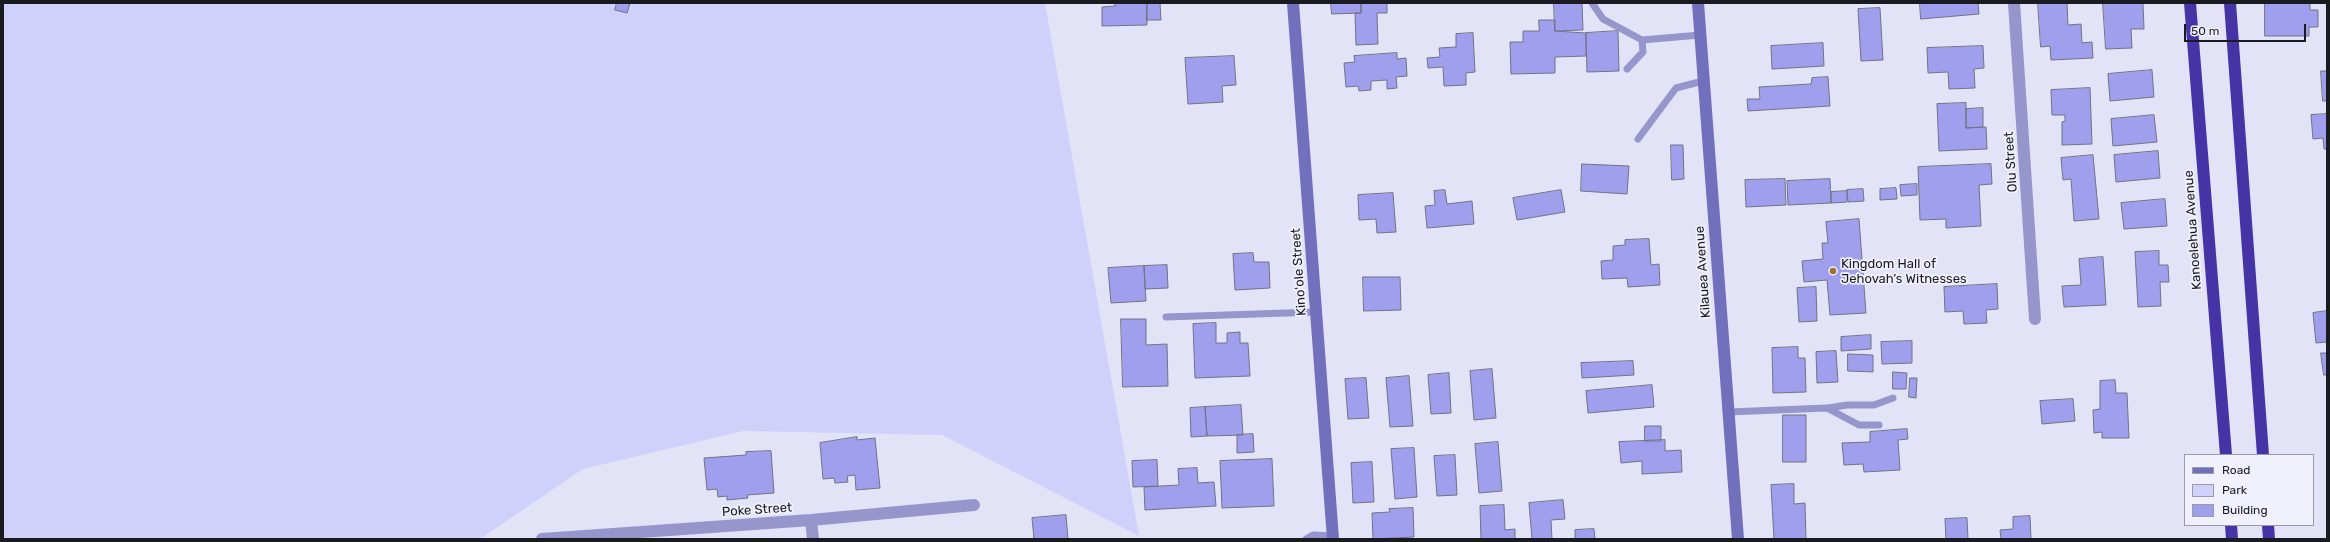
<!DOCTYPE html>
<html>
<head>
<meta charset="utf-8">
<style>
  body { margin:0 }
  #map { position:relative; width:2330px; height:542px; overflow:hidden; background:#e2e3f7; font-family:Rubik,sans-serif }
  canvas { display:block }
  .frame { position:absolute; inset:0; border:4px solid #1a1a21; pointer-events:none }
  .legend { position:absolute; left:2184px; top:454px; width:130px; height:72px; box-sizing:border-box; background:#f0f1fd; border:1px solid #9a9ba5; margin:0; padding:5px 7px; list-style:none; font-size:12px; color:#1a1a21 }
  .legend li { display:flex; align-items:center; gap:8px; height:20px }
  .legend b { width:20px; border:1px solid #9a9ba5 }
  .scale { position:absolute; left:2184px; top:24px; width:122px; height:18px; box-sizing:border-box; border:2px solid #1a1a21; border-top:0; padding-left:5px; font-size:12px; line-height:14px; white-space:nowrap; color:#1a1a21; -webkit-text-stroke:3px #f0f1fd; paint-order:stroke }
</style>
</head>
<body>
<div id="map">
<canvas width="2330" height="542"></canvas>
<div class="frame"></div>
<ul class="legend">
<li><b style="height:5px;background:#726fbd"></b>Road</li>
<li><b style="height:11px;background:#cfd1fb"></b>Park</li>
<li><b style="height:11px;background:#9f9fee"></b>Building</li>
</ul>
<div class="scale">50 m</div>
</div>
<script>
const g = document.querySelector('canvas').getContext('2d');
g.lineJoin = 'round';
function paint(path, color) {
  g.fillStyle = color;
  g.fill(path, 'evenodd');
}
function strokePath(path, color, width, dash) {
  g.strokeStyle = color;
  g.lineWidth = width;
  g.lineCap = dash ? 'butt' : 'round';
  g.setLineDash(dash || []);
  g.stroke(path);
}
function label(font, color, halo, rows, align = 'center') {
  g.font = font + ' Rubik,sans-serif';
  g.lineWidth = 3.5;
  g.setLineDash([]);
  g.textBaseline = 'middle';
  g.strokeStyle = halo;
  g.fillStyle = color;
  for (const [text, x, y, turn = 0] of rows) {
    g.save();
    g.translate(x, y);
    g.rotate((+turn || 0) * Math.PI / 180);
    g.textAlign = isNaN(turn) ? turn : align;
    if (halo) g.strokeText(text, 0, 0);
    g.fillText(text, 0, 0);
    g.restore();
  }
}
paint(new Path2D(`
  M3,3H1045L1139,536L942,435L743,431L583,469L480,539H3Z`), '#cfd1fb');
const building = new Path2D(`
  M617,3H630L627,13L615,10Z
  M1115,3H1147V25L1102,26V7L1115,6Z
  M1147,3H1160L1161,20H1147Z
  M1331,3H1361V13L1332,14Z
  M1361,3H1387V13H1377L1378,44L1356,45L1355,13H1361Z
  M1554,3H1582L1583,30L1555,31Z
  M1920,3H1978L1979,14L1921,19Z
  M2038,3H2067L2068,25L2081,24L2082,43L2092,42L2093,58L2051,60L2050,46L2041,47Z
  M2103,3H2143L2144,29H2131L2132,48L2106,49Z
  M2265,3H2310V10H2318V27H2309V36H2265Z
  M1880,8L1883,60L1861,61L1858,9Z
  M1539,20H1555V31L1586,33V56L1555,57V73L1511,74L1510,42H1523V31H1539Z
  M1618,31L1619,71L1587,72L1586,33Z
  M1473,33L1475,72L1466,73V85L1444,86L1443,67L1428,68L1427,58L1440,57L1439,48L1456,47V34Z
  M1823,43L1824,66L1772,69L1771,46Z
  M1983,46L1984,68L1974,69L1975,88L1949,89L1948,72L1928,73L1927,48Z
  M1397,53V59L1406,58L1407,76L1396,77L1397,88L1387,89V80L1371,81V90L1359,91L1358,86L1346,87L1344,63L1355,62L1354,56Z
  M1234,56L1236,85L1222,86L1223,102L1188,104L1185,58Z
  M2152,70L2154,97L2110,101L2108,74Z
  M2321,71H2327V101H2323Z
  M1828,77L1830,106L1748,111L1747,99H1760L1759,87L1811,84L1812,78Z
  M2090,88L2092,144L2062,145V122L2065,121V115H2052L2051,90Z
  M1966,103V128L1986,127L1987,149L1939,151L1937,104Z
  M1983,108V127L1966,128V109Z
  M2327,114V149H2324L2323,138L2313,139L2311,115Z
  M2154,115L2157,142L2113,146L2111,119Z
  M1671,145H1683L1684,179L1672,180Z
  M2158,151L2160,178L2116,182L2114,155Z
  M2093,155L2099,219L2074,221L2071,179L2063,180L2061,158Z
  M1582,164L1629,166L1627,194L1581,191Z
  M1991,164L1992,184L1979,185L1981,226L1946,228V219L1920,220L1918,167Z
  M1785,179L1786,205L1746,207L1745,180Z
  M1830,179L1831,203L1788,205L1787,181Z
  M1917,184V195L1901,196L1900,185Z
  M1896,188L1897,199L1880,200V189Z
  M1863,189L1864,201L1848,202L1847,190Z
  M1445,190L1447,204L1472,201L1474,224L1427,228L1425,206L1435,205L1434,191Z
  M1561,190L1565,212L1517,220L1513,198Z
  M1847,191V202L1831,203V192Z
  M1393,193L1396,232L1377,233L1376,219L1359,220L1358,195Z
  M2165,199L2167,226L2124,229L2121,203Z
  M1859,219L1866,313L1830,315L1827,280L1804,282L1802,261L1823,259L1822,243H1828L1826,222Z
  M1649,239L1651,265L1659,264L1660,285L1628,287L1627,278L1602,279L1601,261L1613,260V246L1625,245V240Z
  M2159,251V265H2168L2169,282H2160L2161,306L2138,307L2135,252Z
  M1253,253L1254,262H1269L1270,288L1235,290L1233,254Z
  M2103,257L2106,305L2064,307L2062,286L2081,285L2079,259Z
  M1167,265L1168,288L1145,289L1144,266Z
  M1144,266L1146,301L1111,303L1108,268Z
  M1363,277H1400L1401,310L1364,311Z
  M1997,284L1998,309L1986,310L1987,323L1964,324L1963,311L1945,312L1944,287Z
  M1816,287L1817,321L1799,322L1797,288Z
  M2327,311V342L2316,343L2313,313Z
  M1121,319H1146V345L1167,344L1168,386L1123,387Z
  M1216,323V343H1227V333L1240,332V343H1248L1250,376L1195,378L1193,324Z
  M1871,335V349L1841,351V337Z
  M1912,341V363L1882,364L1881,342Z
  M1798,347V358H1805L1806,392L1773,393L1772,348Z
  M1836,351L1838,382L1817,383L1816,352Z
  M2321,353H2327V375H2324Z
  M1848,354L1873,355V372L1848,371Z
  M1633,361L1634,375L1582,378L1581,363Z
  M1492,369L1496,418L1474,420L1470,371Z
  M1893,372L1907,373L1906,389H1893Z
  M1449,373L1451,413L1431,414L1428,375Z
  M1409,376L1413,426L1390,427L1386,378Z
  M1366,378L1369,418L1348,419L1345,379Z
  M1910,378H1917L1916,398L1909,397Z
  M2115,380L2116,393H2127L2129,438H2102V432L2094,433L2093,410L2100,409V381Z
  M1652,385L1654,407L1588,413L1586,391Z
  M2073,399L2075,421L2042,424L2040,401Z
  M1241,405L1243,435L1207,436L1205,407Z
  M1205,407L1207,436L1191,437L1190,408Z
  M1783,415H1806V462H1783Z
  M1645,426H1661V441H1645Z
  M1907,429L1908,439L1898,440L1900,470L1864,472L1863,464L1844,465L1842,443L1870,442V432Z
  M1253,434L1254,452L1237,453V435Z
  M857,437V440L875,438L880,488L856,490L855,475L847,476L848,482L835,483L834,478L823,479L820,443Z
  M1665,440V451L1681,450L1682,472L1642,474V461L1621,463L1619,442Z
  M1498,442L1502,491L1479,493L1475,444Z
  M1414,448L1417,497L1395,499L1391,449Z
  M771,451L774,493L747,495L748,498L727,500V496L718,497L717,489L707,490L704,458L746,455V452Z
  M1455,455L1457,495L1437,496L1434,456Z
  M1272,459L1274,506L1222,508L1220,461Z
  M1157,460L1158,486L1133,487L1132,461Z
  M1372,462L1374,502L1353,503L1351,463Z
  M1197,468L1198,483L1214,482L1216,506L1145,510L1144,487L1179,485L1178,469Z
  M1794,484V504L1805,503L1806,539H1774L1771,485Z
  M1563,500L1565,519L1551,520L1552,539H1532L1529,503Z
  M1504,505L1505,530L1515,529V539H1481L1480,506Z
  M1413,508L1414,537L1373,539L1372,513L1390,512L1389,509Z
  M1066,515L1068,539H1034L1032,518Z
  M2030,516L2031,539H2001L2000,530L2013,529V517Z
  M1967,518L1968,539H1946L1945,519Z
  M1594,529L1595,539H1575V530Z`);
paint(building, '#9f9fee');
strokePath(building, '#717284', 1);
strokePath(new Path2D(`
  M1592,3L1603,19L1642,40L1700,35
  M1627,69L1643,52L1642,40
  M1638,139L1676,88L1703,81
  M1166,317L1316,312
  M1828,408L1847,405H1874L1893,398
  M1728,412L1827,408L1859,425H1879
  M1306,539L1313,535L1332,536`), '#9696cc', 7);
strokePath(new Path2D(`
  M2014,3L2035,319
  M811,520L813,539
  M542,539L811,520L974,505`), '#9696cc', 12);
strokePath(new Path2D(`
  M1293,3L1333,539
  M1698,3L1738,539`), '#726fbd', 12);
strokePath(new Path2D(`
  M2190,3L2226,455
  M2230,3L2263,455
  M2231,525L2232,539
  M2268,525L2269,539`), '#4633a5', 12);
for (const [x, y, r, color] of [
  [1833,271,4,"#a27126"]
]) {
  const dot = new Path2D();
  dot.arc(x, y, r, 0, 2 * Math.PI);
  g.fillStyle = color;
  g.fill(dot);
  strokePath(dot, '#f0f1fd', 1.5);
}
label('13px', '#1a1a21', '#f0f1fd', [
  ["Olu Street",2011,162,-94],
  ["Kanoelehua Avenue",2193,230,-94],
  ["Kinoʻole Street",1299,272,-94],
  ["Kilauea Avenue",1703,272,-94],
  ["Poke Street",757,510,-4]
]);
label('13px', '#1a1a21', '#f0f1fd', [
  ["Kingdom Hall of",1841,264],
  ["Jehovah’s Witnesses",1841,279]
], 'left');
</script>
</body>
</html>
